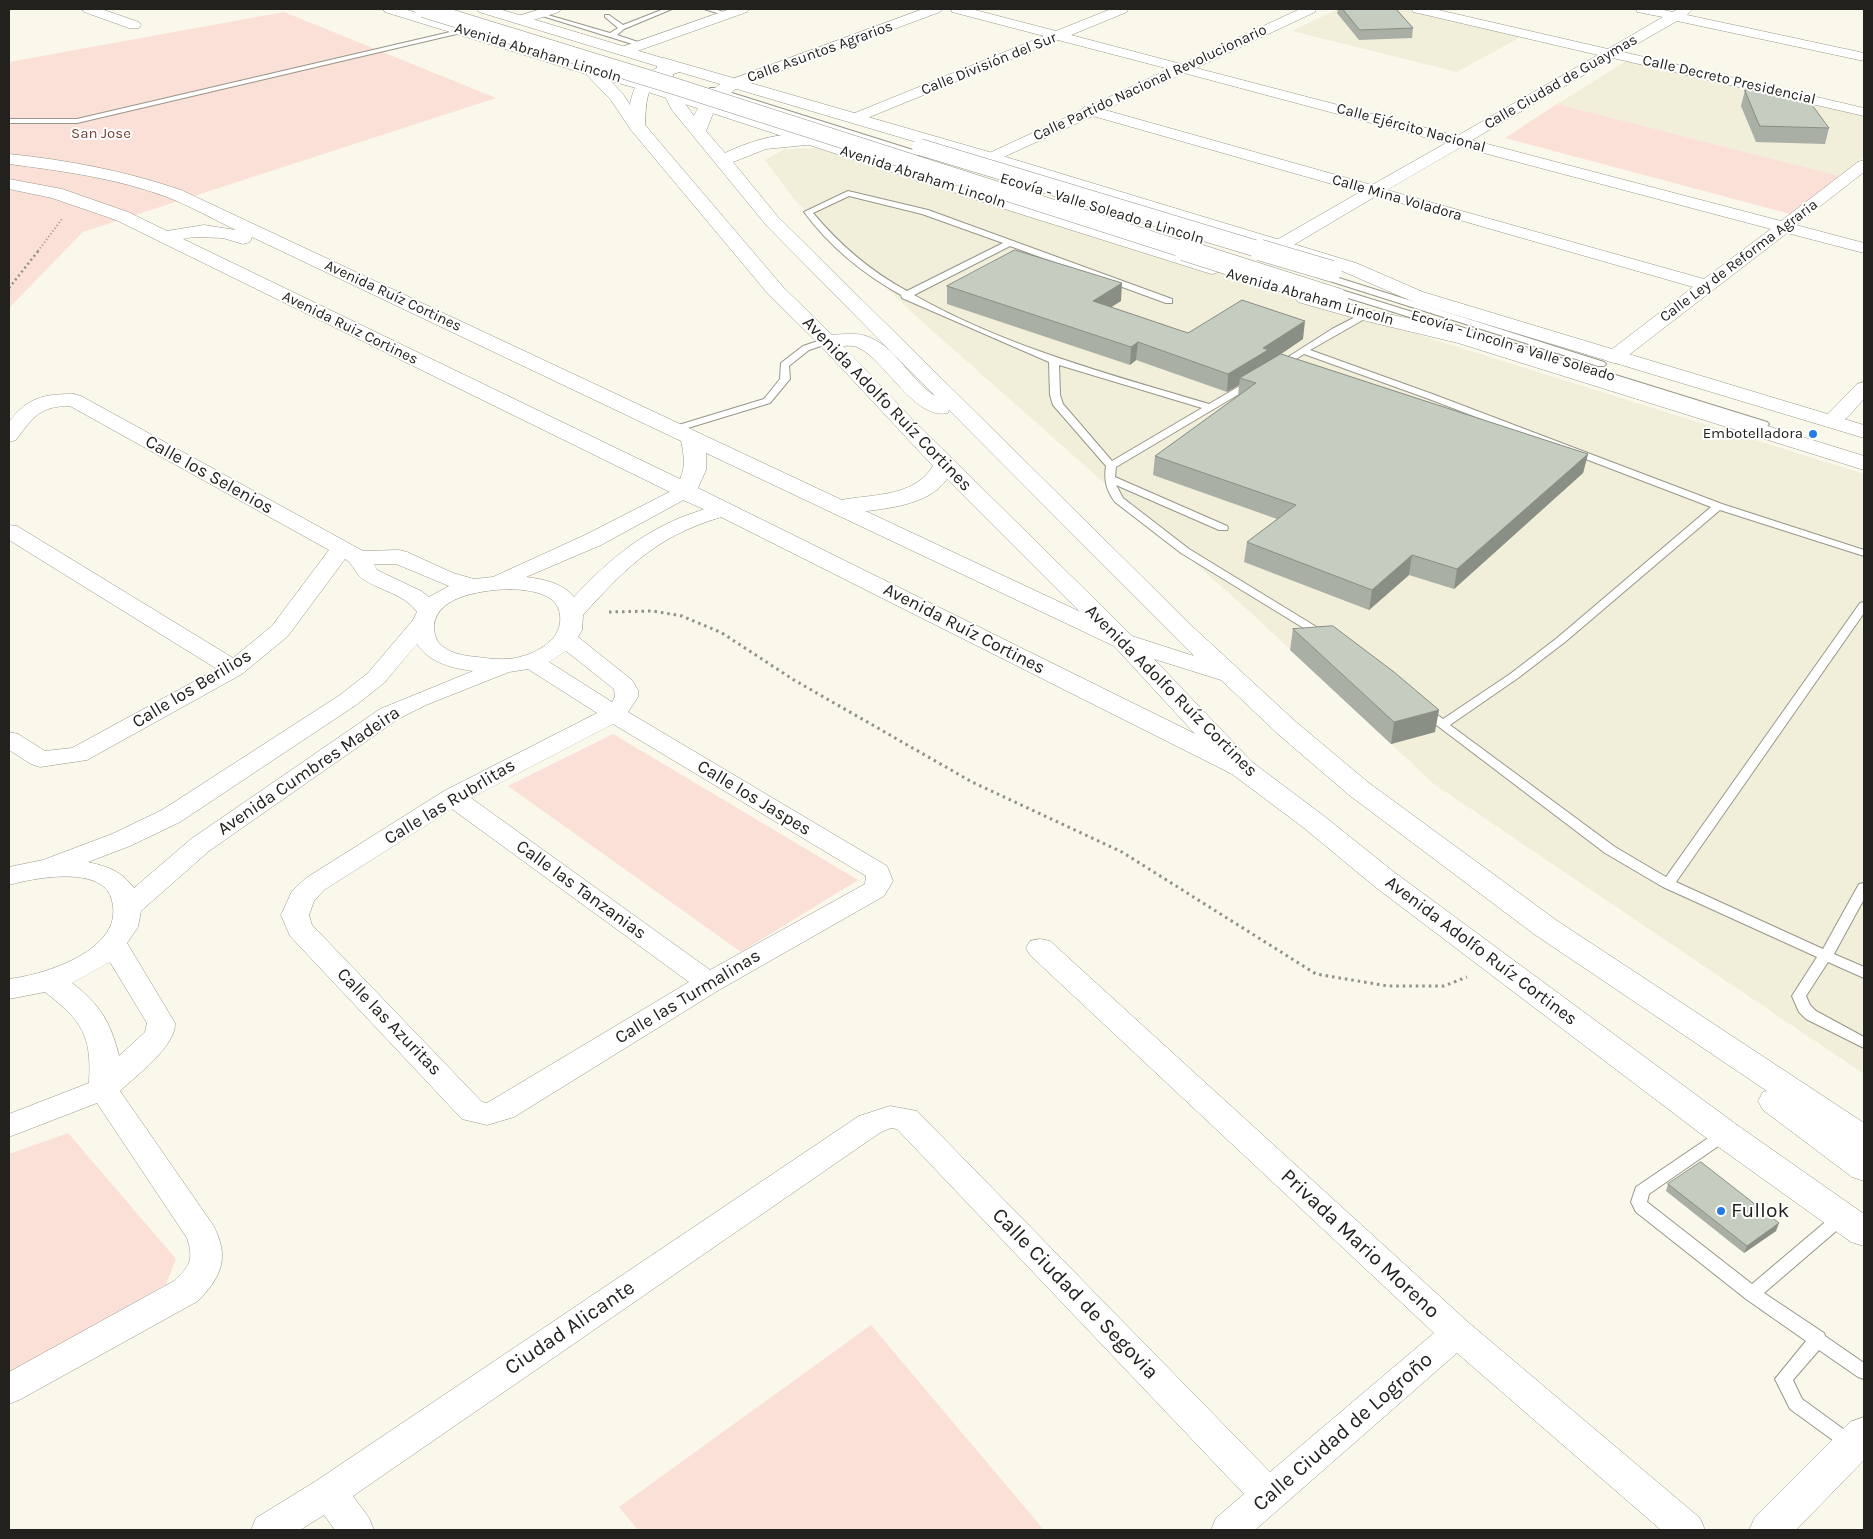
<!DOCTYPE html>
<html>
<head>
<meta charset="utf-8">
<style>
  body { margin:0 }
  #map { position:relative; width:1873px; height:1539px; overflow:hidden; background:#f9f8ea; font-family:Karla,sans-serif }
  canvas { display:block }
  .frame { position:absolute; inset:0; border:10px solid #22211d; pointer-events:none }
</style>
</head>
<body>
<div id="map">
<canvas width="1873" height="1539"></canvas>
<div class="frame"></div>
</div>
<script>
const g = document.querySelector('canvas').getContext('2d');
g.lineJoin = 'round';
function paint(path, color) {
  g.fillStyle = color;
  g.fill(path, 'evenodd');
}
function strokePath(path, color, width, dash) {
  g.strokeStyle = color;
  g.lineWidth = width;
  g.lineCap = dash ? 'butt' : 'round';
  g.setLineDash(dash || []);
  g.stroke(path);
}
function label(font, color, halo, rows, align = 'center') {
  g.font = font + ' Karla,sans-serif';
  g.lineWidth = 4;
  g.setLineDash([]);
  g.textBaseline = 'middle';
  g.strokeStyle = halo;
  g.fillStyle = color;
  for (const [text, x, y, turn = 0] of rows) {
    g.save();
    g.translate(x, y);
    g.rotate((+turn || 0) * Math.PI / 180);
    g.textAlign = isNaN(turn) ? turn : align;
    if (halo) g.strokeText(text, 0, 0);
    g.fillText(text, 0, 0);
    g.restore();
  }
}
paint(new Path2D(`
  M1338,9H1413L1524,35L1457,72L1292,31Z
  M1628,60L1864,114V157L1840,176L1557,104Z
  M821,148L1864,474V1074L1434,784L1249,611L917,317L794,199L765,160L785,149Z`), '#f1eed9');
paint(new Path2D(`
  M284,12L496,98L83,232L9,308V62Z
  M1557,104L1840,176L1794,215L1505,138Z
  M613,734L858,880L741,952L508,786Z
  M68,1133L176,1259L166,1284L9,1377V1154Z
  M871,1325L1044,1530H638L619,1507Z`), '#fbe0d7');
const service = new Path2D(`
  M664,9H672L624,29L617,35L644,44V46L642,47L536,14L541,13L610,33L618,28L605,17V15H609L623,25Z
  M704,9H714L730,14L727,16Z
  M463,29L465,30V32L77,123H9V119H77Z
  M710,88H716L932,156L925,158L710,92Z
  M848,191L928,210L1172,299V303H1166L1010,246L914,295C1006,347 1108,374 1209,404L1250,380H1256V384L1116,467L1115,477L1227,526L1228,528L1227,530H1219L1116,485L1123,498L1189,549L1328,634L1330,636L1328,638H1320L1181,553L1115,502C1106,490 1104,480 1106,466L1053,405L1050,395L1049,362L902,298L901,295C863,274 830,247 804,212ZM849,196L922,214L1003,243L907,291C870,271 840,245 813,213ZM1059,365L1202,408L1112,461L1063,404L1060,395Z
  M1320,272L1604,362L1606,364L1604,366H1598L1317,277L1316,275Z
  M1332,287L1767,422L1769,424L1767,426H1761L1329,292L1328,290Z
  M1365,312L1369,315L1368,317L1310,350L1435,395L1722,504L1864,550V556L1720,510L1565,642L1518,678L1450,725L1615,847L1666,877L1860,603L1864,602V613L1676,882L1823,949L1859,884L1864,883V899L1834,954L1864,967V978L1828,962L1806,996L1810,1005L1816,1011L1864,1037V1048L1806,1019L1799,1012L1792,996L1817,957L1663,887L1605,853L1418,711L1420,708H1428L1443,719L1510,674L1557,638L1711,507L1429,399L1304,354L1282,368L1279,369L1274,366L1332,329Z
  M827,338L830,339V343L809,350L789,366L790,379L770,403L678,431L675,432L670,429L672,427L764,399L780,379L781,363L803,346Z
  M1725,1128L1730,1130L1733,1134L1730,1138L1649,1194L1647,1202L1752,1284L1837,1212L1843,1210L1849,1212L1851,1216L1849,1220L1764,1293L1824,1333L1825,1336L1864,1363V1379L1858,1377L1819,1350L1793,1380L1802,1399L1857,1439L1860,1444L1857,1449L1851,1452L1845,1449L1790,1409L1775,1379L1806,1341L1746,1299L1636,1212L1631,1202L1636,1187L1720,1130Z`);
const minor = new Path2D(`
  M82,9H101L139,22L141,25L139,28H129L84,12Z
  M541,9H561L559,12L520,24L513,20L515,17Z
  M730,9H749L747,12L629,54L624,55L617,51L619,48Z
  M923,9H942L940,12L737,87H727L725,84L727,81Z
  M951,9H971L1056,31L1111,9H1128L1127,12L1071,35L1181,64L1300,9H1316L1315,12L1196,68L1457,136L1598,55L1418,13L1413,12L1412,9H1434L1608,49L1663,17L1637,12L1636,9H1659L1673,12L1678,9H1693L1687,15L1864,53V61L1677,21L1623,52L1864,108V116L1613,58L1472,140L1781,221L1858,162L1864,160V172L1796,225L1864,243V253L1787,233L1621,361L1614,363L1607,361L1605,357L1607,353L1693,287L1376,196L1285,250H1273L1271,246L1273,242L1360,192L1093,116L995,161H985L982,158L985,155L1082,110L1084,107L1090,106L1169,69L1058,40L860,121H850L848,118L850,115L1044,36L952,12ZM1184,73L1446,143L1372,185L1105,110ZM1461,147L1771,229L1704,279L1387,190Z
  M1864,382V399C1853,410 1841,430 1824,426L1821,422L1824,418L1857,384Z
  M74,394L81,396L363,551L399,550L407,552L453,573L474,579L493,577L585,535L677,488L684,486L691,488L694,492L691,496L601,545L526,577C543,579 563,583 574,597C610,558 648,527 699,511C710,507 721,503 732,506L735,510L732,514C661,533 631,562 583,615L582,630L578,637L632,680L638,690V697L628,712L887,866L893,881L884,896L719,990L514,1117L487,1125L462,1119L290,936L281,915L292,891L306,878L444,791L597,713L528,669L509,672L426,705L398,719L209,851L141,911L138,927L127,943L175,1023C176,1046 137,1075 120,1091L213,1225C230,1257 222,1276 198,1301L21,1399L9,1404V1372L174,1281C190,1266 194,1260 187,1238L97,1103L9,1137V1114L89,1083C92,1035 82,1021 45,992L9,999V979C41,975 95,958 110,927C114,918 114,909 112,901C105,864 33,878 9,885V867L43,860L112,834L162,810L340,695L368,673L413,620L417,612C405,594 380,591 363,579C355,574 354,564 345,559L288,636L242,674L87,760L40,767L31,764L9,750V732L18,734L45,751L72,748L217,669L9,540V525L17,526L233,658L272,626L329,550L70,406C40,406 33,417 16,440L9,442V422C28,397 44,394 74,394ZM374,564H396L449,586L429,597L421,591L377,570ZM511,589C525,590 539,591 551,599C556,603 559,608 560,615C563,637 541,651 523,656C509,661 492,659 477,657C464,656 448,653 439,643C435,638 434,631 434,625C438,594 487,590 511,589ZM417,644C430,663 451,668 473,671L380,709L191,839L134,888C121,871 109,867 88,862L130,846L180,822L356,705L384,683ZM566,651L614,689L615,697L612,702L549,662ZM613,724L866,876L865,884L710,970L471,798ZM452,809L689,982L487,1103L482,1102L312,925L309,915L314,901L324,890ZM110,962L147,1023L145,1032L119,1056C111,1023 100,1004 72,983Z
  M1040,939L1050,941L1469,1323L1700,1518L1705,1530H1661L1457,1353L1255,1530H1211L1216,1518L1244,1494L897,1129L891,1128L881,1132L353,1496L369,1518L374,1530H335L324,1515L300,1530H251L256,1518L316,1481L859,1116L890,1106L917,1111L1270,1472L1434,1333L1030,955L1026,948L1030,941Z`);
const tertiary = new Path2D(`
  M9,154C68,160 125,171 181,190L1132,636L1136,641L1132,646L1123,649L1114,646L706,453V470L698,488L1252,762L1256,768L1252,774L1242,776L1232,774L717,515L676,497L674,494L116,220L52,198L9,189V179L62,189L128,212L167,231L204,225L236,230C213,219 190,206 167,197C116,178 62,171 9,164ZM194,237L223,238L243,244L250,242L252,237L681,441C684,455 686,466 680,479L183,239Z`);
const secondary = new Path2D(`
  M664,58L996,154L1356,263L1423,292L1864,425V438L1416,303L1342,271L984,162L659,66L656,63L659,60Z
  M592,66L648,82L1004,197L1219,264L1221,268L1219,272L1212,274L1205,272L992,205L636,88L586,74L584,71L586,68Z
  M1305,292L1370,310L1448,327L1864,456V470L1458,343L1358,319L1298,302L1295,298L1298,294Z
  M1864,1417V1460L1796,1530H1749L1755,1517L1850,1422Z`);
const primary = new Path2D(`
  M383,9H404L598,68L623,94L630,105C633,87 640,75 657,68V66L479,12L477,9H499L669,60L672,65L680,66L682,69L680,72L673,74C676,90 684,103 694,116C701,101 719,76 738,81L740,84L738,87L716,106L706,131L725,153C750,141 788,129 816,136L818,140L816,144L766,149L733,162L778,217L1194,628L1296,722L1369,783L1556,920L1864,1123V1181L1852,1177L1763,1110L1758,1101L1763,1092L1767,1091L1534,934L1349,795L1278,734L1221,680L1154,659L1252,762L1324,816L1394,872L1737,1125L1864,1214V1246L1851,1242L1713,1143L1374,886L1304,828L1232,774L1114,646L947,479C928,507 881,509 850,513L840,514L832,512L828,507L832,502C867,493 912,500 933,466L820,345L769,295L631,130L611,100L586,74L385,12ZM658,79L659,85L672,110L766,225L935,396C911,381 897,349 871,338C859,332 845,334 832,335L783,287L645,125C646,109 645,90 658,79ZM843,346C848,346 854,345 859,348C886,361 915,421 948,413L949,410L1194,656L1132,636L915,422Z`);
strokePath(service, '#98968a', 2);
strokePath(minor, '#98968a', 1);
strokePath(tertiary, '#98968a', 1);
strokePath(secondary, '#98968a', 1);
strokePath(primary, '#98968a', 1);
strokePath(new Path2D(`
  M38,251L62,219`), '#929188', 2, [1, 2.5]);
strokePath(new Path2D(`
  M9,288L39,250`), '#929188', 2.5, [2, 3]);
strokePath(new Path2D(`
  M609,612L653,611L682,616L722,633L794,680L972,782L1122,852L1316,974L1388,986H1444L1467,977`), '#929188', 3, [2.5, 4]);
paint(service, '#fff');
paint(minor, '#fff');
paint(tertiary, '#fff');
paint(secondary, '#fff');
paint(primary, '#fff');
const secondaryBridgeFar1 = new Path2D(`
  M423,9L677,87L1188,251
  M920,147L1264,251`);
const secondaryBridge = new Path2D(`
  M1184,250L1338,299
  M1260,250L1331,271`);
strokePath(secondaryBridgeFar1, '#98968a', 17, []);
strokePath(secondaryBridge, '#98968a', 22, []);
strokePath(secondaryBridgeFar1, '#fff', 16);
strokePath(secondaryBridge, '#fff', 21);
paint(new Path2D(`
  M1338,9H1396L1413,28L1412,38L1359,40L1337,13Z
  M1745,90L1829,128L1825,144L1756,142L1741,106Z
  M947,286L1121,301L1111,307L1188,333L1303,339L1281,354L1588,454L1583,473L1454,589L1409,575L1369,610L1244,562L1247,542L1277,519L1153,475L1155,456L1238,396L1239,385L1227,392L1136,360L1130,365L947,304Z
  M1293,629L1435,732L1391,744L1290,650Z
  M1668,1184L1776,1231L1744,1253L1666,1191Z`), '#a9afa5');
paint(new Path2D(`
  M1122,283L1121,301L1092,319L1093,301Z
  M1305,321L1303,339L1266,364L1240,378L1239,385L1227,392L1228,374L1263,348Z
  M1138,342L1136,360L1130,365L1131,347Z
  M1588,454L1583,473L1454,589L1457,569Z
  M1412,555L1409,575L1369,610L1372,590Z
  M1439,710L1435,732L1391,744L1394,722Z
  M1779,1223L1776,1231L1744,1253L1747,1246Z`), '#8a8f86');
const building = new Path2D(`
  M1343,9H1396L1413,28L1360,30Z
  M1745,90L1804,94L1829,128L1760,126Z
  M1015,250L1122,283L1093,301L1188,333L1242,300L1305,321L1263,348L1268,350L1228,374L1138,342L1131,347L947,286Z
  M1281,354L1588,454L1457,569L1412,555L1372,590L1247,542L1296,505L1155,456L1256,383L1240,378Z
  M1333,626L1394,672L1439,710L1394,722L1293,629Z
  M1701,1162L1779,1223L1747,1246L1668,1184Z`);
paint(building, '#c5ccc0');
strokePath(building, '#8a8f86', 1);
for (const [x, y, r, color] of [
  [1813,434,5,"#267be5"],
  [1721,1211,5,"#267be5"]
]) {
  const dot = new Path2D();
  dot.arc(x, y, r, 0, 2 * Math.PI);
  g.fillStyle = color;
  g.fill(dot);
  strokePath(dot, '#fff', 2);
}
label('15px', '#22211d', '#fff', [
  ["Calle Asuntos Agrarios",820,52,-20],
  ["Avenida Abraham Lincoln",538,53,17],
  ["Calle División del Sur",989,64,-22],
  ["Calle Decreto Presidencial",1729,80,13],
  ["Calle Ciudad de Guaymas",1561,82,-30],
  ["Calle Partido Nacional Revolucionario",1150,83,-25],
  ["Calle Ejército Nacional",1411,128,15],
  ["Avenida Abraham Lincoln",923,177,18],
  ["Calle Mina Voladora",1397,198,16],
  ["Ecovía - Valle Soleado a Lincoln",1102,209,17],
  ["Calle Ley de Reforma Agraria",1739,261,-37],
  ["Avenida Ruíz Cortines",393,296,25],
  ["Avenida Abraham Lincoln",1310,297,16],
  ["Avenida Ruiz Cortines",350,328,26],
  ["Ecovía - Lincoln a Valle Soleado",1513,346,17]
]);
label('15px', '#794230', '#fff', [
  ["San Jose",101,134]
]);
label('15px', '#22211d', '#fff', [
  ["Embotelladora",1803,434]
], 'right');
label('18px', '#22211d', '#fff', [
  ["Avenida Adolfo Ruíz Cortines",887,404,46],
  ["Calle los Selenios",209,475,29],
  ["Avenida Ruíz Cortines",964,629,27],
  ["Calle los Berilios",192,689,-31],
  ["Avenida Adolfo Ruíz Cortines",1171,691,45],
  ["Avenida Cumbres Madeira",309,771,-34],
  ["Calle los Jaspes",754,798,31],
  ["Calle las Rubrlitas",450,802,-31],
  ["Calle las Tanzanias",581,890,36],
  ["Avenida Adolfo Ruíz Cortines",1481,951,37],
  ["Calle las Turmalinas",688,997,-31],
  ["Calle las Azuritas",389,1022,46]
]);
label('21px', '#22211d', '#fff', [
  ["Fullok",1731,1211]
], 'left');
label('21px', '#22211d', '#fff', [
  ["Privada Mario Moreno",1360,1244,43],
  ["Calle Ciudad de Segovia",1075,1294,46],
  ["Ciudad Alicante",570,1328,-34],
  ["Calle Ciudad de Logroño",1343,1432,-41]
]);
</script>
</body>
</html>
